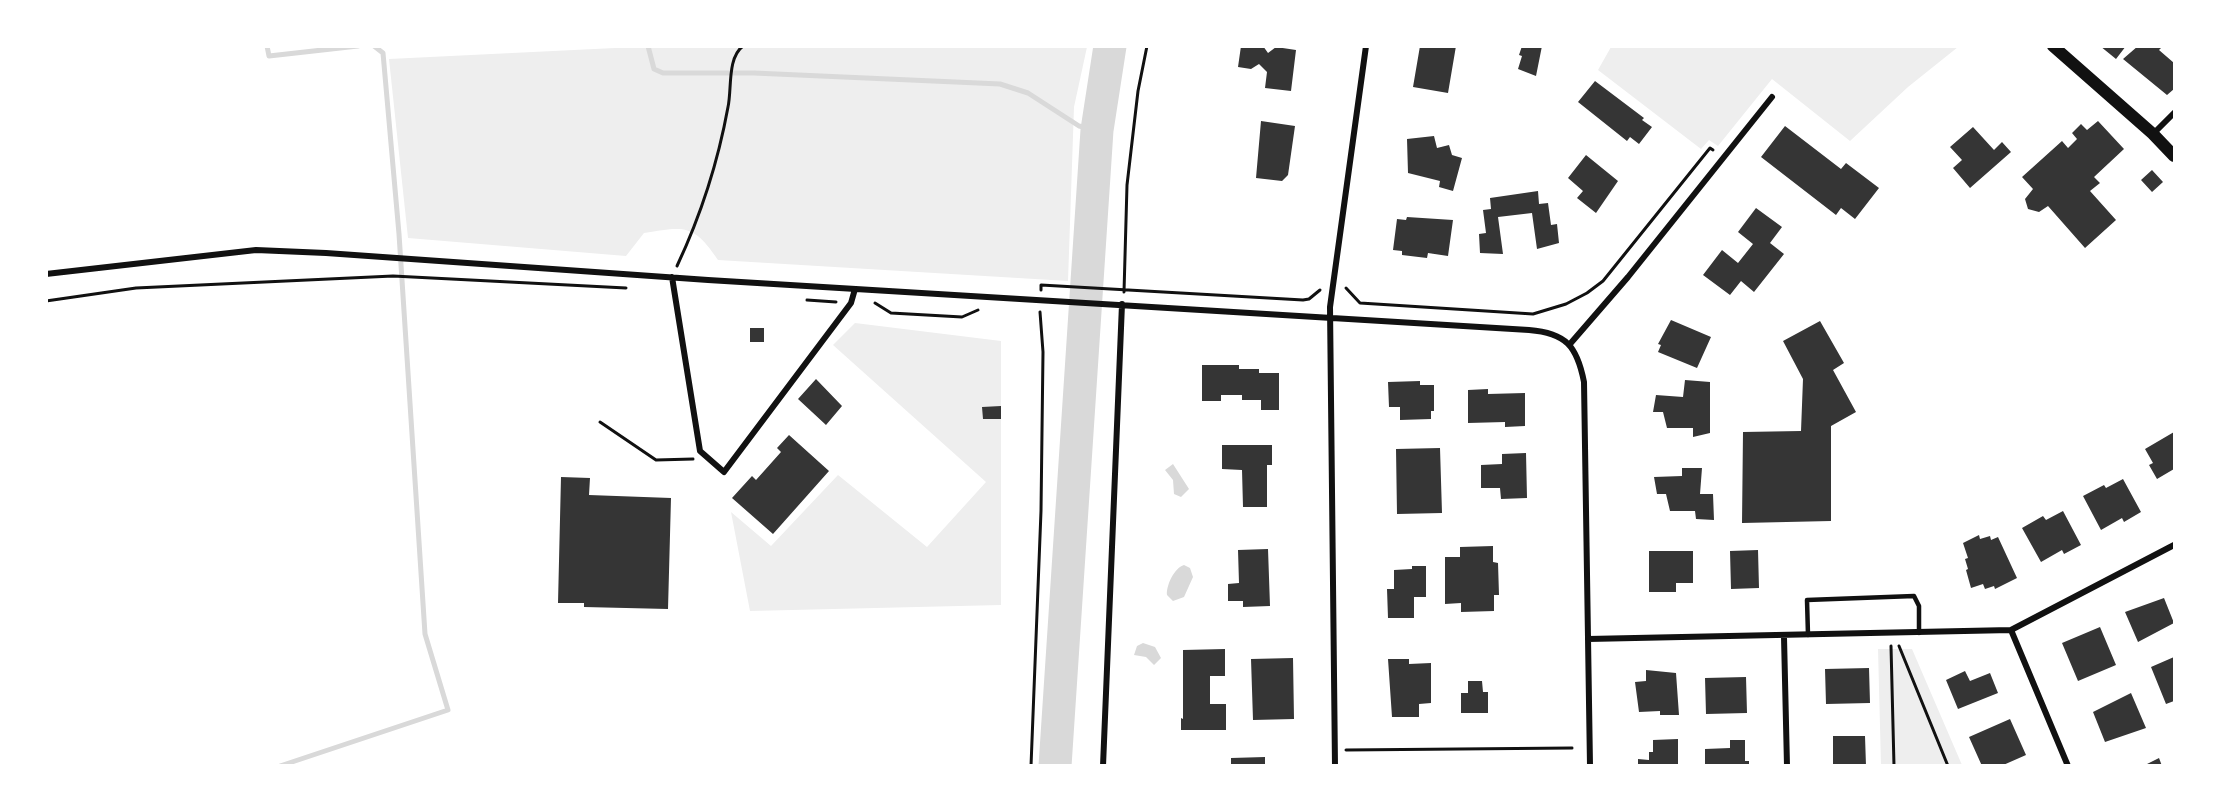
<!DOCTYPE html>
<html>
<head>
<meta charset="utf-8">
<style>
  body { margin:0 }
  #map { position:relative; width:2221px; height:812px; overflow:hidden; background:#fff; font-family:Signika,sans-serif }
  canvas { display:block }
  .frame { position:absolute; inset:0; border:48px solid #fff; pointer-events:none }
</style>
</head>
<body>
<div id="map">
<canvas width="2221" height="812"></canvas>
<div class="frame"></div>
</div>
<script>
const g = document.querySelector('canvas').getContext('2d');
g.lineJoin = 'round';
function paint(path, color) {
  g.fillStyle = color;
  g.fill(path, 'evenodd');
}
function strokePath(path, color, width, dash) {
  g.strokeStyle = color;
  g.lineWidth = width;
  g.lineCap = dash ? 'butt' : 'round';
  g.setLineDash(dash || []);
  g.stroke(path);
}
paint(new Path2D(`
  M656,46L1087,47L1074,107L1068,281L718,260C694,224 685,226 644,233L626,256L408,238L389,59Z
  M1611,47V46L1958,47L1908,87L1850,141L1772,79L1718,146L1709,140L1701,149L1598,70Z
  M855,323L1001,341V605L750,611L731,512L771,546L838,475L927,547L986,482L833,345Z
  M1878,649H1912L1962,765H1881Z`), '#eee');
paint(new Path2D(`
  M1173,464L1189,489L1181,497L1174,494L1173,480L1165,470Z
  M1184,565L1190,568L1193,577L1184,597L1173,601L1167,595C1166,586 1174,568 1184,565Z
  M1143,643L1155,647L1161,658L1154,665L1146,657L1134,655L1137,646Z`), '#d9d9d9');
strokePath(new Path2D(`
  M267,46L269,56L358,46
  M648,46L654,69L663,73H754L1000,84L1028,93L1079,126L1097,130
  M280,766L448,710L425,634L399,234L383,53L374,46`), '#d9d9d9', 5);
strokePath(new Path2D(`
  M1055,766L1097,130L1110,46`), '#d9d9d9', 33);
paint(new Path2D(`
  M1241,46H1263L1268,53L1276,47L1296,50L1291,91L1265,88L1267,72L1259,64L1251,69L1238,67Z
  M1420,46H1456L1448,93L1413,87Z
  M1522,46H1542L1536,76L1518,69L1522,56L1519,55Z
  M2100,46H2126L2116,59Z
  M2138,46H2163L2159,50L2174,63V89L2167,95L2123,59Z
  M1595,81L1644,118L1642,120L1652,127L1639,144L1630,137L1627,141L1578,102Z
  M1261,121L1295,126L1288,175L1282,181L1256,178Z
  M2098,121L2124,149L2094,177L2100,183L2090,191L2116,220L2085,248L2048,206L2039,212L2028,209L2025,199L2033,189L2022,177L2062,141L2068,148L2077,139L2072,133L2081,124L2087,130Z
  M1785,126L1841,169L1846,163L1879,188L1855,219L1841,208L1836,215L1761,157Z
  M1973,127L1994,150L2002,142L2011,152L1970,188L1953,168L1962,160L1950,147Z
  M1434,136L1437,148L1449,145L1452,155L1462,158L1453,191L1439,187L1440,181L1408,173L1407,139Z
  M1586,155L1618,181L1596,213L1577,198L1583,191L1568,178Z
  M2152,170L2163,182L2152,192L2141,180Z
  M1538,191L1539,204L1548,203L1551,225L1557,224L1559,243L1537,249L1532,213L1498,217L1503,254L1480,253L1479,234L1486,233L1483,210L1491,209L1490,198Z
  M1756,208L1782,227L1770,243L1784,254L1754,292L1741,281L1730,295L1703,275L1722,250L1738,263L1753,244L1738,232Z
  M1407,217L1453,220L1448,256L1428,253L1427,258L1402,255V251L1393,250L1397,219L1406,220Z
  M1671,320L1711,337L1697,368L1658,352L1661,345L1658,344Z
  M1820,321L1844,363L1833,370L1856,412L1831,426V521L1742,523L1743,432L1801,431L1803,379L1783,341Z
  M750,328H764V342H750Z
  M1202,365H1239V369H1259V373H1279V410H1261V400H1242V395H1221V401H1202Z
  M816,379L842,406L826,425L798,399Z
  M1685,380L1710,382V433L1693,437V428H1667L1663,412H1653L1656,395L1683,397Z
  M1420,381V385H1434V411H1431V419L1400,420V407H1389L1388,382Z
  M1488,389V394L1525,393V426L1505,427V422L1468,423V390Z
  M1001,406V419H983L982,407Z
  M2174,432V469L2157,479L2149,465L2153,463L2145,449Z
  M789,435L829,471L773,534L732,498L752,476L756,480L781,452L777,448Z
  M1222,445H1272V465H1267V507H1243L1242,470L1222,469Z
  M1440,448L1442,513L1397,514L1396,449Z
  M1526,453L1527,498L1501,499L1500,488H1481V465L1502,464V454Z
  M1682,468H1702L1700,494H1713L1714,520L1696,519L1695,511H1670L1666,494H1657L1654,477L1682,476Z
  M561,477L590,478L589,495L671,498L668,609L584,607V603H558Z
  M2123,479L2141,512L2124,522L2122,518L2101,530L2083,496L2104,485L2106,488Z
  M2063,511L2081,545L2064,554L2062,550L2041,562L2022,528L2043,516L2046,520Z
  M1979,535L1980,539L1990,536L1991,540L1998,537L2017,578L1995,589L1994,586L1985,589L1983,584L1971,588L1966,570L1968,569L1965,559L1968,558L1963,543Z
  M1493,546V562L1498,563L1499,595H1494V611L1461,612V603L1445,604V557H1460V547Z
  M1268,549L1270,606L1243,607V601H1228V584L1239,583L1238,550Z
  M1758,550L1759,588L1731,589L1730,551Z
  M1649,551H1693V583H1676V592H1649Z
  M1412,566H1426V597H1414V618H1388L1387,589H1394V570L1412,569Z
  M2164,598L2174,623L2138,642L2125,612Z
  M2100,627L2116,665L2078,681L2062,643Z
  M1225,649V676H1210V704H1226V730H1181V718L1183,719V650Z
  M2174,657V701L2166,704L2151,667Z
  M1293,658L1294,719L1253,720L1251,659Z
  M1388,659H1409V664L1431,663V703L1419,704V717H1392Z
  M1869,668L1870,703L1826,704L1825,669Z
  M1646,670L1676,673L1679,715H1660V711L1639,712L1635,682L1646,681Z
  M1965,671L1970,681L1990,673L1998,693L1958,709L1946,680Z
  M1746,677L1747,713L1706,714L1705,678Z
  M1468,681H1482L1483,692H1488V713H1461V693H1468Z
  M2131,693L2146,728L2105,742L2093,712Z
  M2010,719L2026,755L2001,766H1982L1969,737Z
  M1833,736H1865L1866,766H1833Z
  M1678,739V766H1638V759L1649,760V752H1653V740Z
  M1730,740H1745V761H1749V766H1705V749L1730,748Z
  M1265,757V766H1231V758Z
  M2159,758L2162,766L2147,764Z`), '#353535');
strokePath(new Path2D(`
  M677,266C701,215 718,162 728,107C732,89 727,58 743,46
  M1346,288L1360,303L1533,314L1566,304L1587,293L1603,281L1710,148L1713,150
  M1041,290V285L1303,300L1309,299L1320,290
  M1124,292L1127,185L1138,91L1147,46
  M807,300L836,302
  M46,301L136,288L393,276L626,288
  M875,303L891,313L962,317L978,310
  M600,422L656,460L693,459
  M1891,646L1894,766
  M1899,646L1948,766
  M1346,750L1572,748
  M1031,766L1041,511L1043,352L1040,312`), '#111', 3);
strokePath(new Path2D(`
  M1808,635L1807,600L1914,596L1919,606V633`), '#111', 4.5);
strokePath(new Path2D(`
  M2153,134L2174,113
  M46,274L256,250L326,253L708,280L1529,330C1566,333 1577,346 1584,382L1590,766
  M672,277L700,451L724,472L851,303L855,289
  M1570,344L1628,277L1772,97
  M2011,630L2068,766
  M1784,637L1787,766
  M1588,639L2011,630L2174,545
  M1103,766L1122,304
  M1335,766L1330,307L1366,46`), '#111', 6);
strokePath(new Path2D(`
  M2053,46L2153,134L2174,156`), '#111', 12);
</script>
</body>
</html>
